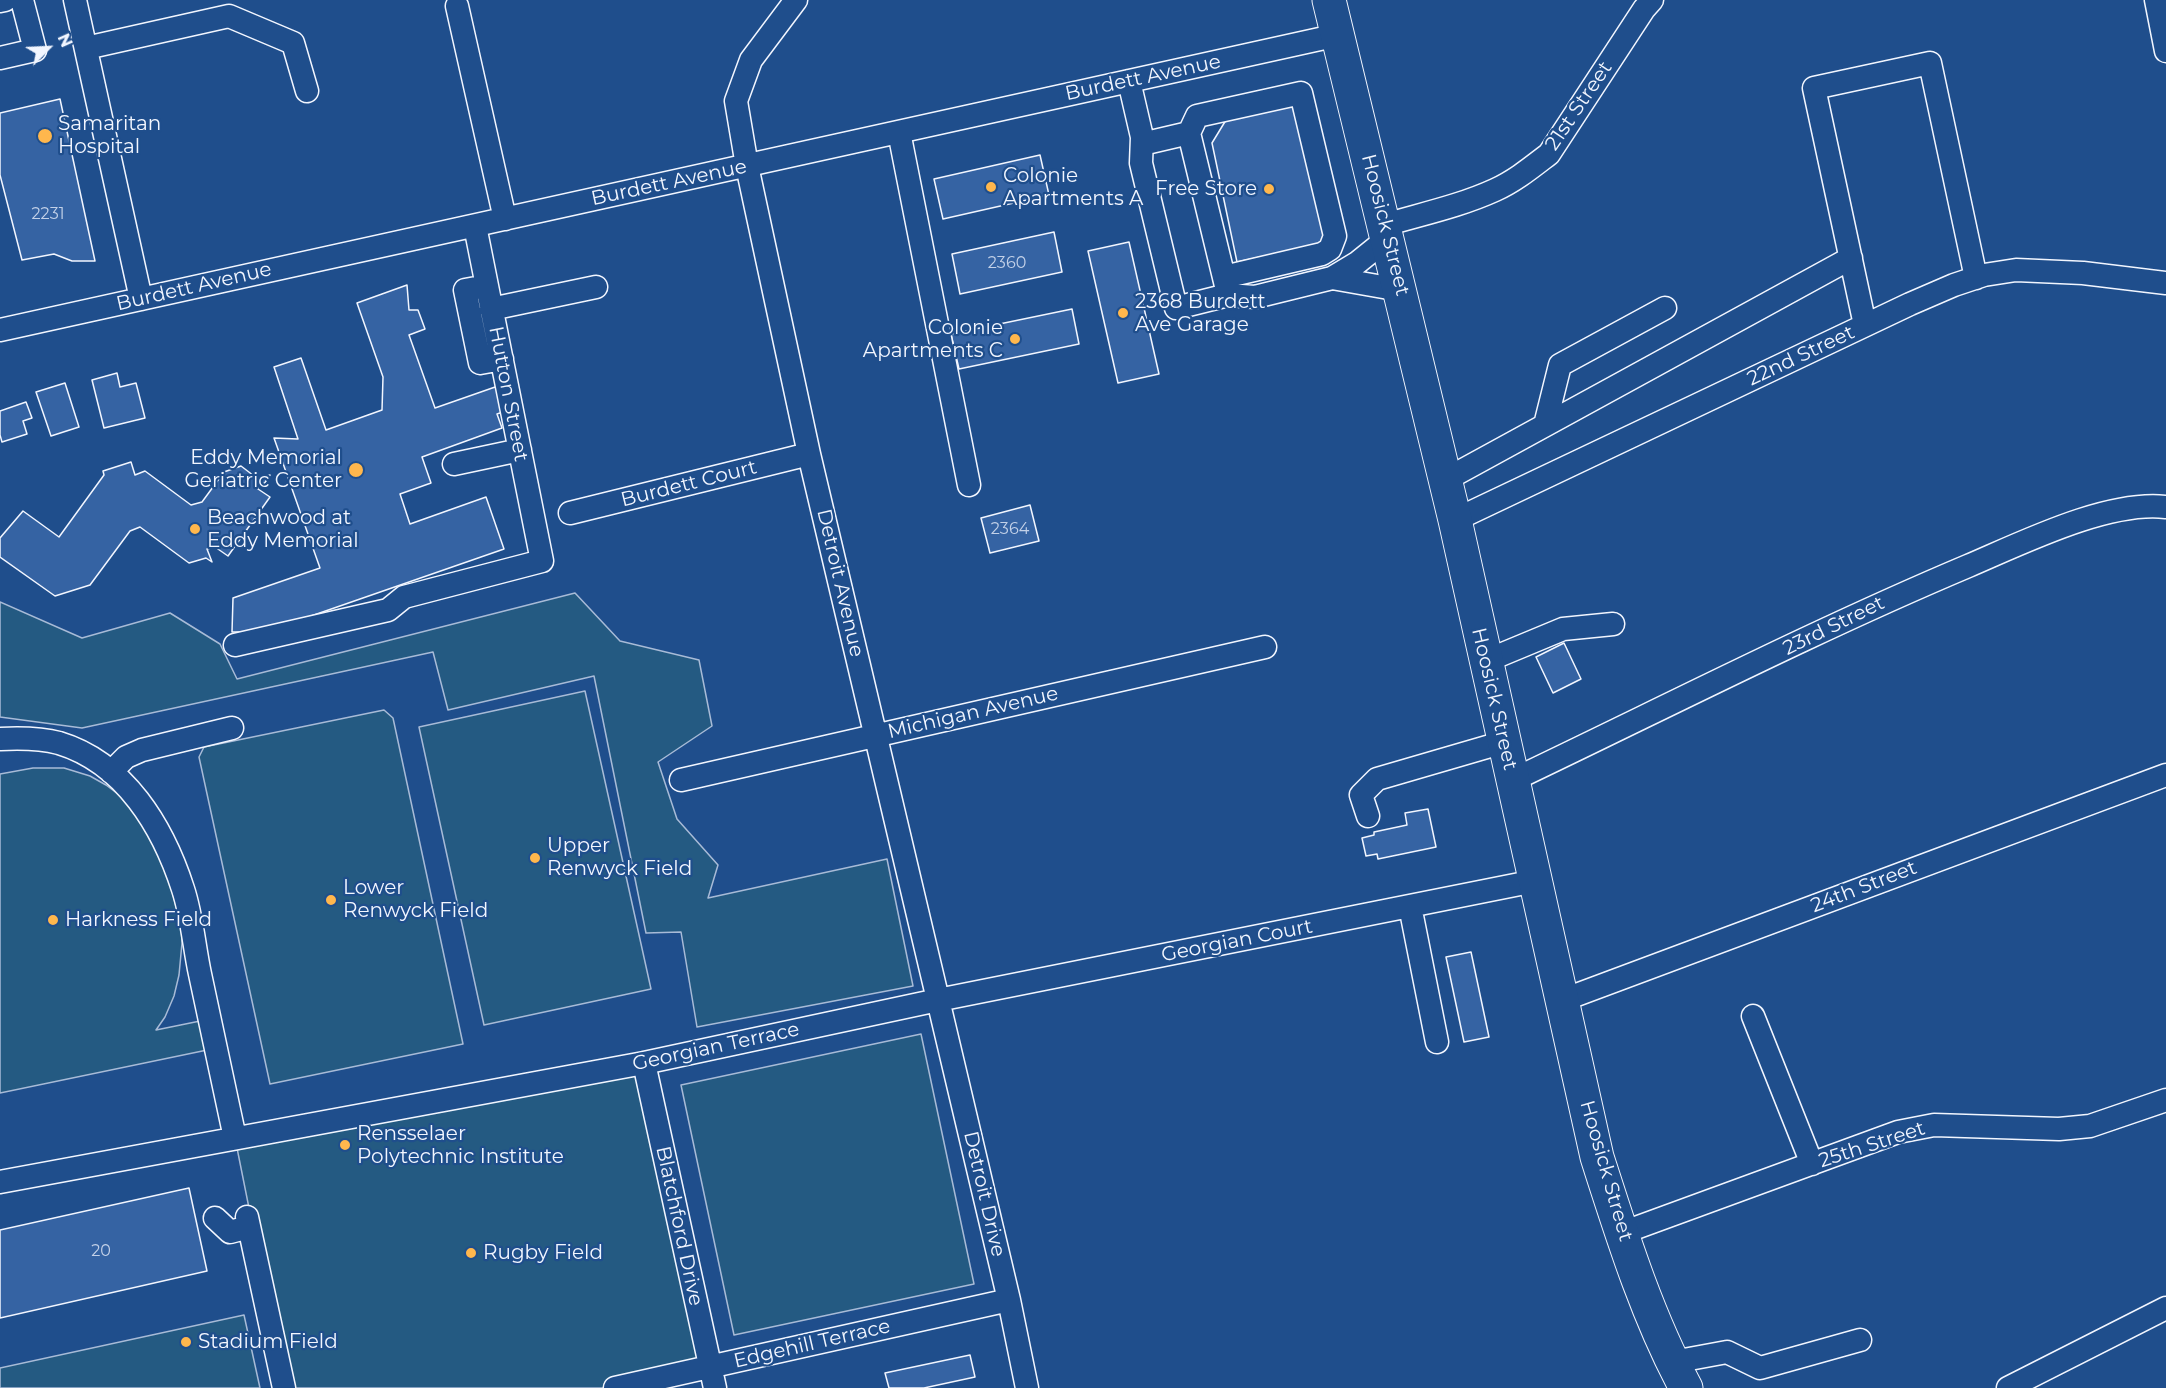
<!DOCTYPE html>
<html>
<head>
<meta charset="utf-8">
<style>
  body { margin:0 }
  #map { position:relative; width:2166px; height:1388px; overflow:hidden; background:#1f4e8c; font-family:Montserrat,sans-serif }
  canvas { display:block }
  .north { position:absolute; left:18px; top:18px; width:60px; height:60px; -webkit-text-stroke:4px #1f4e8c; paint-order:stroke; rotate:66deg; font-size:16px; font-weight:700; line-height:24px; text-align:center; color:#f2f6ff }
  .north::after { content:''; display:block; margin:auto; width:21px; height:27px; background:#f2f6ff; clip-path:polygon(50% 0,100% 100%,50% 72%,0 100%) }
</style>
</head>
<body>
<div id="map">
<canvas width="2166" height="1388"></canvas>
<div class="north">N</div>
</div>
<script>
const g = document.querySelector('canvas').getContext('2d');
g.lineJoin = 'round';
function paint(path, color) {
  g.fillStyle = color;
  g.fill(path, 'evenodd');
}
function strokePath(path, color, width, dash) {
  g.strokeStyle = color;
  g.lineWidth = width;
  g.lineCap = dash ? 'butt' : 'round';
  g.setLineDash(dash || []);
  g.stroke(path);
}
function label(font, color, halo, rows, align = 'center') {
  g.font = font + ' Montserrat,sans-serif';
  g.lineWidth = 4.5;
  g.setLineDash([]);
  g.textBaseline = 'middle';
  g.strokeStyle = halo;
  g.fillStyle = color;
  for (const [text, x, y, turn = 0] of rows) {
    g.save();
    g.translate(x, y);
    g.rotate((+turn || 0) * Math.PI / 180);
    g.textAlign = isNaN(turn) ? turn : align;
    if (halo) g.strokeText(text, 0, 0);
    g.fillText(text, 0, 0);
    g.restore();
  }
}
const green = new Path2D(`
  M575,593L620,641L699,660L712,726L658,762L677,819L718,865L708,898L887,859L913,986L697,1027L681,932L646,933L594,676L448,710L433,652L82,728L0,717V602L82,638L170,613L220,644L237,679Z
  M585,691L651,989L484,1025L419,727Z
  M384,710L393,718L463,1044L270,1084L199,757L204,747Z
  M33,768H64L90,776L106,785L126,800L161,851L181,924L182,943L179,975L174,996L165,1017L156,1030L205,1020L212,1049L0,1093V774Z
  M921,1034L974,1284L734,1335L681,1085Z
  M644,1063L710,1367L614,1388H285L235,1138Z
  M244,1315L260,1388H0V1368Z`);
paint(green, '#245a82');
strokePath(green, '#a8bbd7', 1.5);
const building = new Path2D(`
  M60,99L95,261H72L54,254L22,260L0,175V113Z
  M1296,103L1328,236L1321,244L1237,262L1212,143L1226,120Z
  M1040,155L1049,195L943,219L934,179Z
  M1054,232L1062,272L960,294L952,254Z
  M1129,242L1159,374L1118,383L1088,251Z
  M407,285L409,310H418L425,329L409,335L435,408L498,386L506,411L497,414L502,428L422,457L431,483L400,494L410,524L486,497L504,549L265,632H232L233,598L320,568L274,438L298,439L274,367L301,358L326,430L382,410L383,377L357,303Z
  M1072,309L1079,344L959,369L951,334Z
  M117,373L120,387L136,383L145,418L104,428L92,380Z
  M65,383L79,427L51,436L36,392Z
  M26,402L32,418L23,421L27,434L2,442L0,435V411Z
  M131,462L135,475L145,471L191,505L202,502L224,472L241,466L258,479L270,475L264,484L254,477L258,489L270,497L228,556L215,547L207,549L212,562L206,558L189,563L140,527L130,531L90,585L55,596L0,557V538L23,511L59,537L104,475L103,471Z
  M1030,505L1039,541L990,553L981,518Z
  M1564,643L1581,679L1553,693L1536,657Z
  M1428,809L1436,847L1378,859L1377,854L1366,856L1362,838L1374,835V832L1407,825L1405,813Z
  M1471,952L1489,1037L1464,1042L1446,957Z
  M189,1188L207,1271L0,1318V1230Z
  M970,1355L975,1377L924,1388H889L885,1373Z`);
paint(building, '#3563a3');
strokePath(building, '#f2f6ff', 1.5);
const minor = new Path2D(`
  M75,0L141,299
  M796,0L751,60L736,101L747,166L809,454L1009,1300L1027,1388
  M2156,0L2166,51
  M0,1L5,0
  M457,6L505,219
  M86,48L229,16L293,43L307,91
  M0,58L35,50L22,0
  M1129,81L1142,137L1141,163L1176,308L1228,295L1255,297L1332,278L1357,263L1388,238
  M899,132L969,485
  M1189,133L1197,116L1301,93L1335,236L1330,249L1322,254L1224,277
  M1142,144L1189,133L1227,290
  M1385,225C1422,214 1460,206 1495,190C1515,181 1532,167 1549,154L1644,9L1652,0
  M1332,278L1400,290
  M487,286L465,290L480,363L502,359
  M491,309L596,287
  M1865,325L1814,88L1930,63L1976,278
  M0,330L1338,35
  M1545,425L1560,365L1665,308
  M454,464L520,450
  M1445,480L1851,258
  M570,513L809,454
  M1455,520L1910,304L1954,285L1984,275L2016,270L2083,273L2166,283
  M235,645L388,610L404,597L542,561L475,226
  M1486,661L1563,629L1613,624
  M0,739C19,738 40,738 59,743C125,763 163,827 183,889C192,916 194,946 200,974C212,1029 223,1084 235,1138
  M111,772L126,757L142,750L232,728
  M681,780L1265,647
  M1513,780C1664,708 1814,631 1968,566C2022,543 2108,500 2166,507
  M1368,816L1361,795L1377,779L1504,742
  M1410,906L1437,1042
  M1563,1000L2166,775
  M1753,1016L1812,1164
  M644,1063L715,1388
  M0,1182L644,1063L938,1000L1535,881
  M247,1217L284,1388
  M215,1218L230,1232L249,1227
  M1622,1233L1898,1132L1934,1125L2059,1129L2090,1126L2166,1100
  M1673,1362L1727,1352L1760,1368L1860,1340
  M615,1388L1009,1300
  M2008,1388L2166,1308`);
const highway = new Path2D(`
  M1329,0L1455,520L1597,1157C1622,1235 1647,1316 1686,1388`);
strokePath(minor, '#f2f6ff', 25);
strokePath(highway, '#f2f6ff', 35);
strokePath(minor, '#1f4e8c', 22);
strokePath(highway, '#1f4e8c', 33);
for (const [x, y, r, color] of [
  [45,136,8,"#ffb74d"],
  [991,187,6,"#ffb74d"],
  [1269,189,6,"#ffb74d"],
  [1123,313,6,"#ffb74d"],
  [1015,339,6,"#ffb74d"],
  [356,470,8,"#ffb74d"],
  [195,529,6,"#ffb74d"],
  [535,858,6,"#ffb74d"],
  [331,900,6,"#ffb74d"],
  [53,920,6,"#ffb74d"],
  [345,1145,6,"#ffb74d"],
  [471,1253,6,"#ffb74d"],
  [186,1342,6,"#ffb74d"]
]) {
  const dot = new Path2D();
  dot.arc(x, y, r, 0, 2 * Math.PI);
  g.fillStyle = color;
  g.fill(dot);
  strokePath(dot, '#1f4e8c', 2);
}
label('16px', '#c3d1e8', null, [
  ["2231",48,214],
  ["2360",1007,263],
  ["2364",1010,529],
  ["20",101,1251]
]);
label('20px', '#f2f6ff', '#1f4e8c', [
  ["Burdett Avenue",1143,78,-12],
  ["21st Street",1579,106,-56],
  ["Burdett Avenue",669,183,-12],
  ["Hoosick Street",1385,225,76],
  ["Burdett Avenue",194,287,-13],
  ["22nd Street",1801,356,-25],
  ["Hutton Street",508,394,79],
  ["Burdett Court",689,484,-14],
  ["Detroit Avenue",840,583,77],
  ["23rd Street",1834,626,-26],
  ["Hoosick Street",1494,699,77],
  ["Michigan Avenue",973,713,-13],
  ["24th Street",1864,887,-21],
  ["Georgian Court",1237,941,-11],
  ["Georgian Terrace",716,1047,-12],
  ["25th Street",1872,1145,-18],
  ["Hoosick Street",1606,1171,74],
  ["Detroit Drive",984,1194,77],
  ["Blatchford Drive",679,1226,78],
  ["Edgehill Terrace",812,1344,-13]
]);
label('20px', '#f2f6ff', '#1f4e8c', [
  ["Samaritan",58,124],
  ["Hospital",58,147],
  ["Colonie",1003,176],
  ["Apartments A",1003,199],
  ["Free Store",1257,189,"right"],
  ["2368 Burdett",1135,302],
  ["Ave Garage",1135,325],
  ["Colonie",1003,328,"right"],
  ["Apartments C",1003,351,"right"],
  ["Eddy Memorial",342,458,"right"],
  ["Geriatric Center",342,481,"right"],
  ["Beachwood at",207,518],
  ["Eddy Memorial",207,541],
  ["Upper",547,846],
  ["Renwyck Field",547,869],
  ["Lower",343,888],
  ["Renwyck Field",343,911],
  ["Harkness Field",65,920],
  ["Rensselaer",357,1134],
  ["Polytechnic Institute",357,1157],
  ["Rugby Field",483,1253],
  ["Stadium Field",198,1342]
], 'left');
</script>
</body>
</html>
